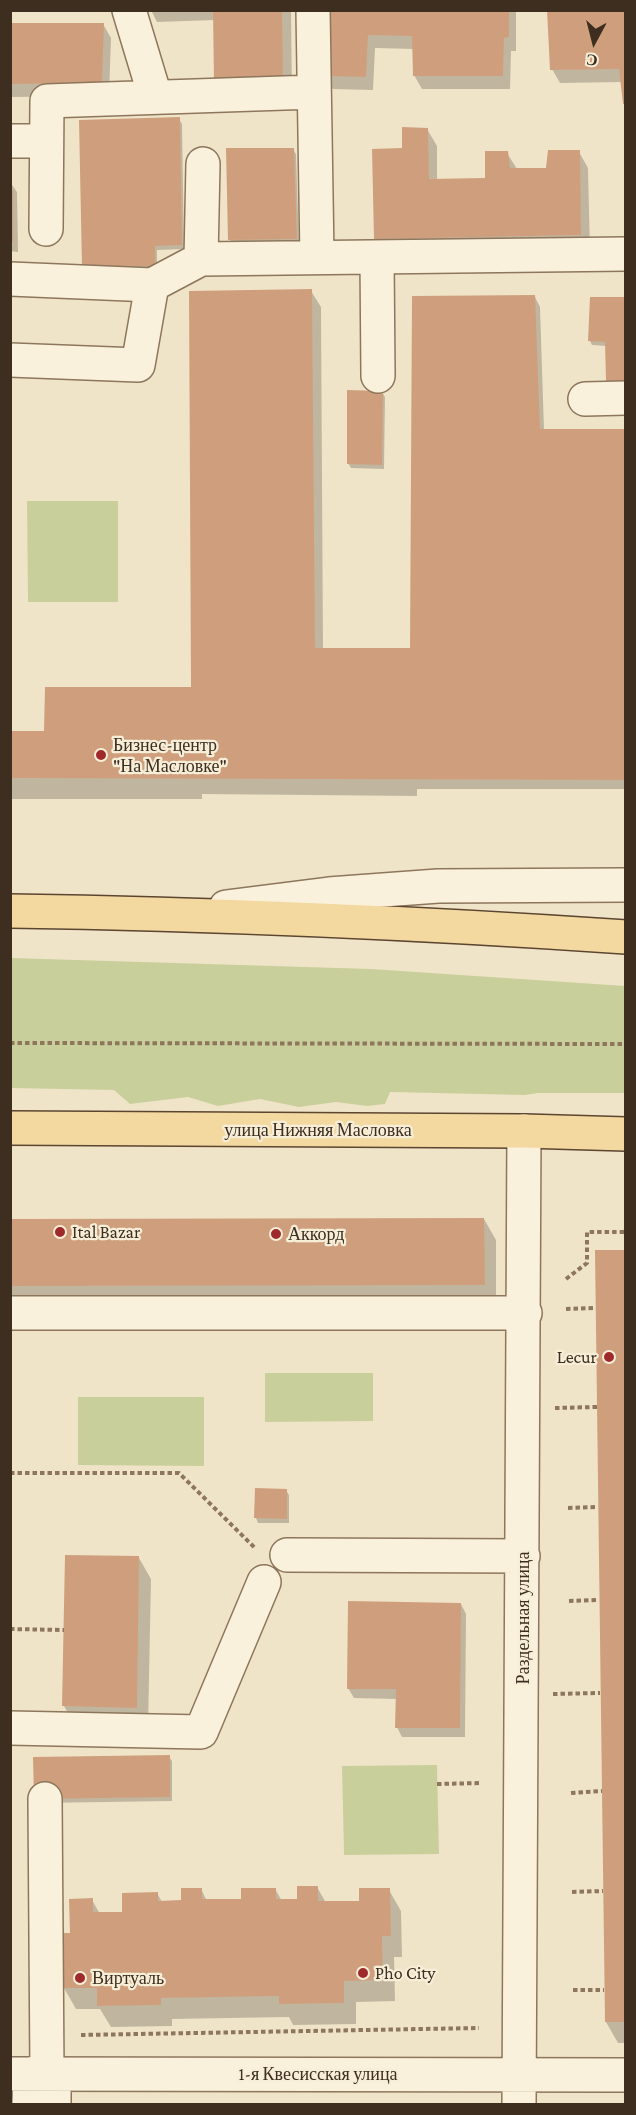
<!DOCTYPE html>
<html>
<head>
<meta charset="utf-8">
<style>
  body { margin:0 }
  #map { position:relative; width:636px; height:2115px; overflow:hidden; background:#f0e4c8; font-family:"Crimson Pro",serif }
  canvas { display:block }
  .frame { position:absolute; inset:0; border:12px solid #3d2e20; pointer-events:none }
  .north { position:absolute; left:564px; top:12px; width:60px; height:60px; -webkit-text-stroke:4px #f7eed8; paint-order:stroke; rotate:187deg; font-size:16px; font-weight:700; line-height:24px; text-align:center; color:#3d2e20 }
  .north::after { content:''; display:block; margin:auto; width:21px; height:27px; background:#3d2e20; clip-path:polygon(50% 0,100% 100%,50% 72%,0 100%) }
</style>
</head>
<body>
<div id="map">
<canvas width="636" height="2115"></canvas>
<div class="frame"></div>
<div class="north">С</div>
</div>
<script>
const g = document.querySelector('canvas').getContext('2d');
g.lineJoin = 'round';
function paint(path, color) {
  g.fillStyle = color;
  g.fill(path, 'evenodd');
}
function strokePath(path, color, width, dash) {
  g.strokeStyle = color;
  g.lineWidth = width;
  g.lineCap = dash ? 'butt' : 'round';
  g.setLineDash(dash || []);
  g.stroke(path);
}
function label(font, color, halo, rows, align = 'center') {
  g.font = font + ' "Crimson Pro",serif';
  g.lineWidth = 4.5;
  g.setLineDash([]);
  g.textBaseline = 'middle';
  g.strokeStyle = halo;
  g.fillStyle = color;
  for (const [text, x, y, turn = 0] of rows) {
    g.save();
    g.translate(x, y);
    g.rotate((+turn || 0) * Math.PI / 180);
    g.textAlign = isNaN(turn) ? turn : align;
    if (halo) g.strokeText(text, 0, 0);
    g.fillText(text, 0, 0);
    g.restore();
  }
}
paint(new Path2D(`
  M27,501H118V602H28Z
  M11,958L371,969L625,986V1093H538L525,1095L390,1092L385,1104L367,1106L336,1102L299,1107L260,1099L218,1106L188,1097L130,1104L114,1090L11,1088Z
  M265,1373H373V1421L265,1422Z
  M78,1397H204V1466L78,1465Z
  M437,1765L439,1854L344,1855L342,1766Z`), '#c9cf9b');
paint(new Path2D(`
  M151,10H291L292,100L215,20L157,22Z
  M325,10H516V51H511L510,89H422L414,75V49L375,48L373,90L333,89L325,75Z
  M626,10V106L622,82L560,83L552,69Z
  M103,24L111,38L109,96L10,97V25Z
  M179,119L182,124L184,249L157,250V271L86,272Z
  M427,129L437,146V181L486,180L507,153L517,169H547L579,152L588,168L590,251L385,255L375,239L404,150Z
  M293,149L296,154L299,244H232L230,239Z
  M10,182L17,192L18,252L10,251Z
  M311,291L321,307L323,650H411L535,297L540,307L544,430H626V789H417V796L202,794V799H10V733H46L192,688Z
  M591,299L626,386H610L607,381V346L592,345L590,341Z
  M382,392L385,397L384,469L351,468L348,463Z
  M484,1219L496,1240V1305L10,1306V1220Z
  M626,1251V2043H618L606,2022Z
  M256,1490H286L289,1495V1523H258L256,1518Z
  M139,1558L151,1579L148,1728L76,1727L64,1706Z
  M461,1604L466,1614L465,1737H402L397,1727V1699L354,1698L348,1688Z
  M169,1757L172,1761V1801L38,1803Z
  M317,1887L326,1903L361,1902L389,1890L401,1911L402,1957H394L395,2001L356,2002V2024L293,2025L289,2017L172,2019V2026L111,2027L100,2009H76L64,1988L71,1934L92,1900L100,1914L124,1913L157,1893L162,1902H183L201,1889L207,1901L242,1900L275,1889L282,1901L298,1900Z`), '#0003');
paint(new Path2D(`
  M213,10H282L283,84H214Z
  M324,10H509V37L504,38L503,76H413L412,36L368,35L366,77L324,76Z
  M547,10H626V104H623L619,69L550,70Z
  M10,23H104L102,83L10,84Z
  M180,117L182,245L155,246V266L82,268L79,120Z
  M402,127L428,128L429,179L485,178V151H508L510,168H546L548,150H580L581,235L374,239L372,149L402,148Z
  M226,148H294L297,239L228,240Z
  M10,191H13V242H10Z
  M312,289L315,648H410L412,296L535,295L540,429H626V780L10,778V731H44L45,687H191L189,291Z
  M590,297H626V382L606,381L605,342L588,341Z
  M347,390L383,391L382,465L347,464Z
  M484,1218L485,1285L10,1286V1219Z
  M595,1250H626V2022H605Z
  M255,1488L287,1489V1519L254,1518Z
  M65,1555L139,1556L137,1708L62,1706Z
  M348,1601L461,1603L460,1728H395L396,1689H347Z
  M170,1755V1797L34,1799L33,1757Z
  M297,1886H318V1901H359V1888H390L391,1936H382L383,1980L344,1981V2003L279,2004V1996L161,1998V2005L97,2006V1988H62L61,1933H70L69,1899L93,1898V1912H122V1893L158,1892V1901L181,1900V1888H202V1899H241V1888H276V1899H297Z`), '#cf9f7d');
const minor = new Path2D(`
  M129,10L155,96
  M313,10L317,257
  M10,141H46
  M203,164L201,259L626,254
  M46,229L47,101L314,92
  M377,257L378,376
  M10,279L152,285L201,259
  M10,360L138,365L152,285
  M585,399L626,398
  M226,907L329,894L438,886L626,885
  M10,1313H525
  M287,1555L523,1556
  M10,1728L201,1732L264,1582
  M45,1799L47,2074
  M10,2074L626,2075
  M54,2074V2104
  M29,2104L30,2074
  M519,2104L524,1131`);
const major = new Path2D(`
  M10,911C216,914 421,923 626,937
  M10,1128L524,1131L626,1134`);
strokePath(minor, '#8d765c', 36);
strokePath(major, '#5b4430', 36);
strokePath(new Path2D(`
  M10,1043L626,1044
  M566,1279L587,1263V1232H626
  M566,1309L595,1308
  M555,1408L597,1407
  M10,1473H179L255,1548
  M568,1508L598,1507
  M569,1601L599,1600
  M10,1629L64,1630
  M553,1694L600,1693
  M437,1784L481,1783
  M571,1793L602,1791
  M572,1892L603,1891
  M573,1990H604
  M81,2035L479,2028`), '#8d765c', 4, [4.5, 3]);
strokePath(minor, '#faf1dc', 33);
strokePath(major, '#f3d9a0', 33);
for (const [x, y, r, color] of [
  [101,755,6,"#9e2a2b"],
  [60,1232,6,"#9e2a2b"],
  [276,1234,6,"#9e2a2b"],
  [609,1357,6,"#9e2a2b"],
  [363,1973,6,"#9e2a2b"],
  [80,1978,6,"#9e2a2b"]
]) {
  const dot = new Path2D();
  dot.arc(x, y, r, 0, 2 * Math.PI);
  g.fillStyle = color;
  g.fill(dot);
  strokePath(dot, '#f7eed8', 2);
}
label('18px', '#3d2e20', '#f7eed8', [
  ["Бизнес-центр",113,745],
  ["\"На Масловке\"",113,766],
  ["Ital Bazar",72,1232],
  ["Аккорд",288,1234],
  ["Lecur",597,1357,"right"],
  ["Pho City",375,1973],
  ["Виртуаль",92,1978]
], 'left');
label('18px', '#3d2e20', '#f7eed8', [
  ["улица Нижняя Масловка",318,1130],
  ["Раздельная улица",523,1618,-90],
  ["1-я Квесисская улица",318,2074]
]);
</script>
</body>
</html>
